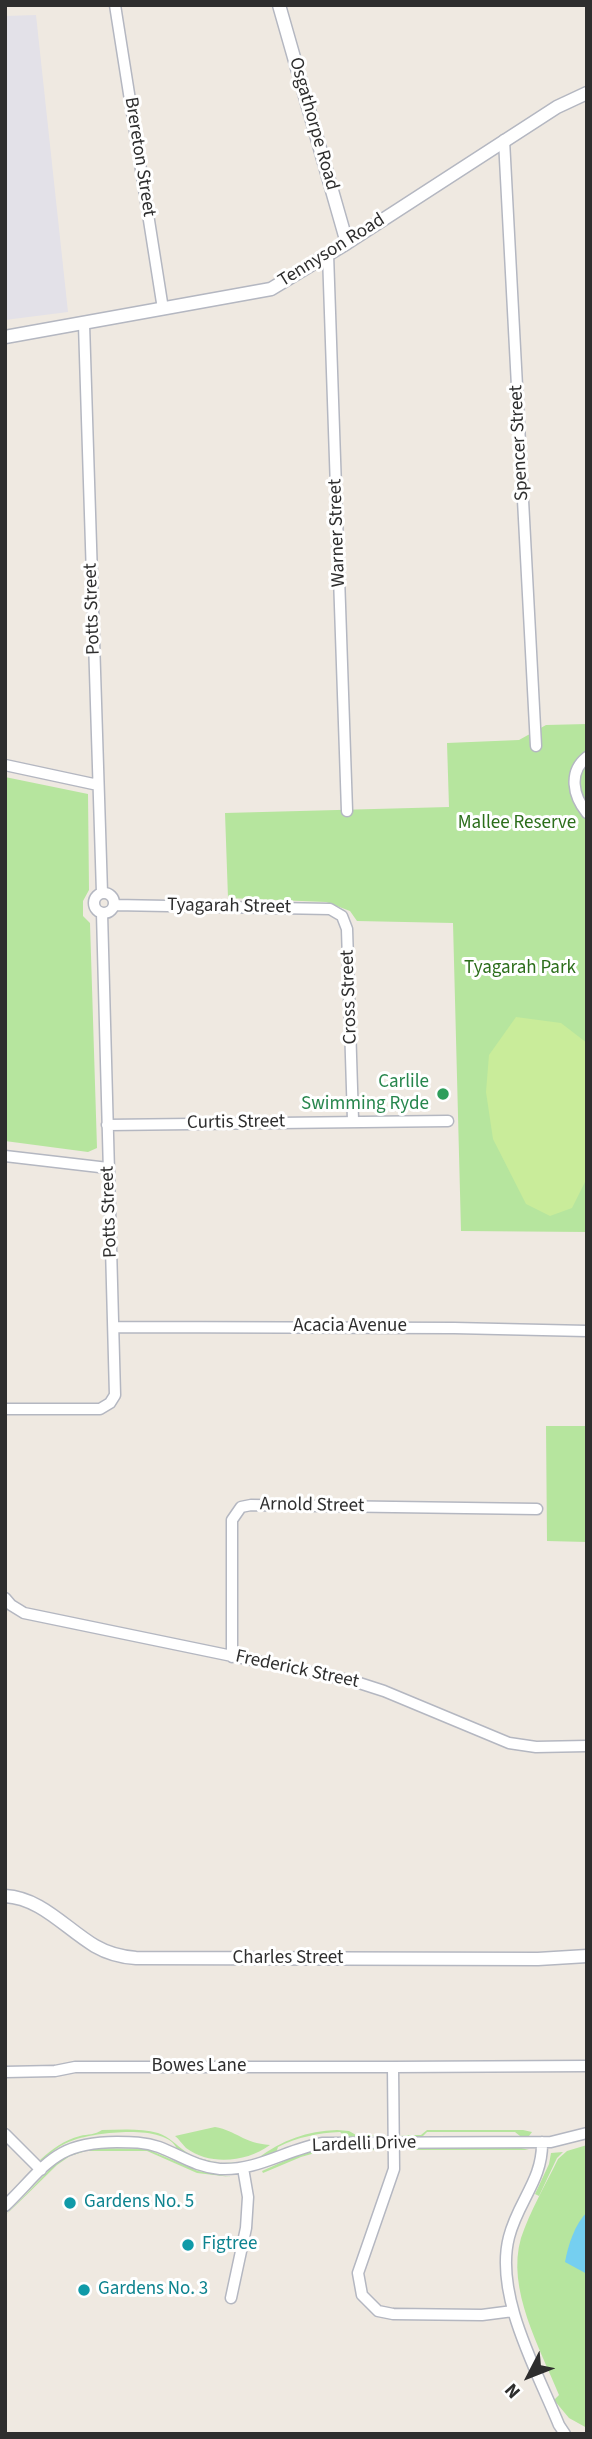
<!DOCTYPE html>
<html>
<head>
<meta charset="utf-8">
<style>
  body { margin:0 }
  #map { position:relative; width:592px; height:2439px; overflow:hidden; background:#efe9e1; font-family:"Source Sans 3",sans-serif }
  canvas { display:block }
  .frame { position:absolute; inset:0; border:7px solid #2e2e2e; pointer-events:none }
  .north { position:absolute; left:494px; top:2341px; width:70px; height:70px; -webkit-text-stroke:5px #fff; paint-order:stroke; rotate:228deg; font-size:19px; font-weight:700; line-height:28px; text-align:center; color:#2e2e2e }
  .north::after { content:''; display:block; margin:auto; width:24px; height:32px; background:#2e2e2e; clip-path:polygon(50% 0,100% 100%,50% 72%,0 100%) }
</style>
</head>
<body>
<div id="map">
<canvas width="592" height="2439"></canvas>
<div class="frame"></div>
<div class="north">N</div>
</div>
<script>
const g = document.querySelector('canvas').getContext('2d');
g.lineJoin = 'round';
function paint(path, color) {
  g.fillStyle = color;
  g.fill(path, 'evenodd');
}
function strokePath(path, color, width, dash) {
  g.strokeStyle = color;
  g.lineWidth = width;
  g.lineCap = dash ? 'butt' : 'round';
  g.setLineDash(dash || []);
  g.stroke(path);
}
function label(font, color, halo, rows, align = 'center') {
  g.font = font + ' "Source Sans 3",sans-serif';
  g.lineWidth = 6;
  g.setLineDash([]);
  g.textBaseline = 'middle';
  g.strokeStyle = halo;
  g.fillStyle = color;
  for (const [text, x, y, turn = 0] of rows) {
    g.save();
    g.translate(x, y);
    g.rotate((+turn || 0) * Math.PI / 180);
    g.textAlign = isNaN(turn) ? turn : align;
    if (halo) g.strokeText(text, 0, 0);
    g.fillText(text, 0, 0);
    g.restore();
  }
}
paint(new Path2D(`
  M36,15L68,312L5,320V16Z`), '#e3e1e8');
paint(new Path2D(`
  M587,724V1232L461,1231L453,923L357,921L350,911L326,902L228,898L225,813L449,807L447,743L519,740L546,725Z
  M5,777L88,794L89,890L83,901V916L90,923L97,1148L88,1152L5,1141Z
  M546,1426H587V1542L547,1541Z
  M215,2127C237,2131 243,2143 270,2145C247,2162 210,2166 186,2148C182,2144 179,2139 175,2136Z
  M102,2130C120,2130 140,2128 158,2133C170,2137 176,2145 186,2152C202,2163 226,2164 245,2162L246,2163C217,2164 203,2161 177,2149C166,2123 94,2133 74,2140C61,2144 51,2152 42,2161L40,2160C52,2149 64,2140 80,2136C88,2134 95,2135 102,2130Z
  M337,2130L349,2131L356,2135H389L346,2137L340,2132C318,2133 298,2137 278,2147L276,2153L258,2158C282,2140 307,2131 337,2130Z
  M427,2130H523L532,2132L529,2136H520L515,2132H427L422,2137L400,2135H421Z
  M587,2145V2428L569,2418L554,2400L559,2395C540,2348 506,2289 521,2238C530,2211 546,2184 558,2159L567,2151Z
  M412,2147L521,2148L529,2150H412Z
  M93,2148L147,2149L198,2171L231,2177L197,2173L147,2151H86L70,2156L57,2165L5,2216L56,2163L70,2154Z
  M321,2148H375L383,2150L322,2151L301,2157L263,2173L262,2171L300,2154Z
  M563,2152L557,2158L539,2196L535,2194L549,2164L551,2153Z`), '#b6e59e');
paint(new Path2D(`
  M516,1017L561,1023L587,1043V1178L572,1208L550,1216L526,1204L493,1139L486,1092L489,1055Z`), '#c9ec9a');
paint(new Path2D(`
  M587,2212V2274L565,2262C568,2245 575,2224 587,2212Z`), '#75cff0');
const minor = new Path2D(`
  M115,5L163,309
  M504,140L536,746
  M328,254L347,811
  M84,324L102,893
  M587,757C568,772 573,796 587,813
  M5,765L98,785
  M94 903a10 10 0 1 1 20 0a10 10 0 1 1-20 0Z
  M114,905L330,909L342,916L347,929L353,1120
  M107,1125L448,1121
  M5,1156L108,1168
  M114,1327L454,1328L587,1331
  M5,1409H100L110,1403L115,1395L102,913
  M5,1598L11,1605L24,1613L353,1681L384,1691L509,1743L536,1747L587,1746
  M232,1657V1520L241,1507L251,1505L537,1509
  M5,2072L55,2071L75,2067H393
  M5,2134L41,2170
  M542,2142C543,2180 518,2201 509,2237C494,2295 537,2371 559,2425L565,2434
  M5,2206C46,2166 54,2142 117,2142C131,2142 145,2142 159,2147C180,2155 196,2167 220,2169C258,2171 287,2149 323,2143L551,2142L587,2133
  M231,2298L246,2228L248,2197L243,2168
  M513,2311L482,2315L393,2314L378,2311L362,2295L358,2273L394,2169L393,2067L587,2066`);
const tertiary = new Path2D(`
  M279,5L347,243
  M5,337L271,289L347,243L557,107L587,93
  M5,1896C41,1898 65,1928 95,1946C107,1953 121,1957 136,1958L538,1959L587,1956`);
strokePath(minor, '#b4b7c1', 13);
strokePath(tertiary, '#b4b7c1', 15);
strokePath(minor, '#fff', 10);
strokePath(tertiary, '#fff', 12);
for (const [x, y, r, color] of [
  [443,1094,7,"#2e9e5b"],
  [70,2203,7,"#0f9aa8"],
  [188,2245,7,"#0f9aa8"],
  [84,2290,7,"#0f9aa8"]
]) {
  const dot = new Path2D();
  dot.arc(x, y, r, 0, 2 * Math.PI);
  g.fillStyle = color;
  g.fill(dot);
  strokePath(dot, '#fff', 2.5);
}
label('19px', '#2e2e2e', '#fff', [
  ["Osgathorpe Road",313,124,74],
  ["Brereton Street",139,157,81],
  ["Tennyson Road",332,251,-32],
  ["Spencer Street",520,443,-93],
  ["Warner Street",338,533,-92],
  ["Potts Street",93,609,-92],
  ["Tyagarah Street",229,907,1],
  ["Cross Street",350,997,-92],
  ["Curtis Street",236,1123,-1],
  ["Potts Street",110,1212,-92],
  ["Acacia Avenue",350,1327],
  ["Arnold Street",312,1506,1],
  ["Frederick Street",297,1670,12],
  ["Charles Street",288,1959],
  ["Bowes Lane",199,2067],
  ["Lardelli Drive",364,2145,-2]
]);
label('19px', '#2c6e1b', '#fff', [
  ["Mallee Reserve",517,824],
  ["Tyagarah Park",520,969]
]);
label('19px', '#27864d', '#fff', [
  ["Carlile",429,1083],
  ["Swimming Ryde",429,1105]
], 'right');
label('19px', '#0d838f', '#fff', [
  ["Gardens No. 5",84,2203],
  ["Figtree",202,2245],
  ["Gardens No. 3",98,2290]
], 'left');
</script>
</body>
</html>
